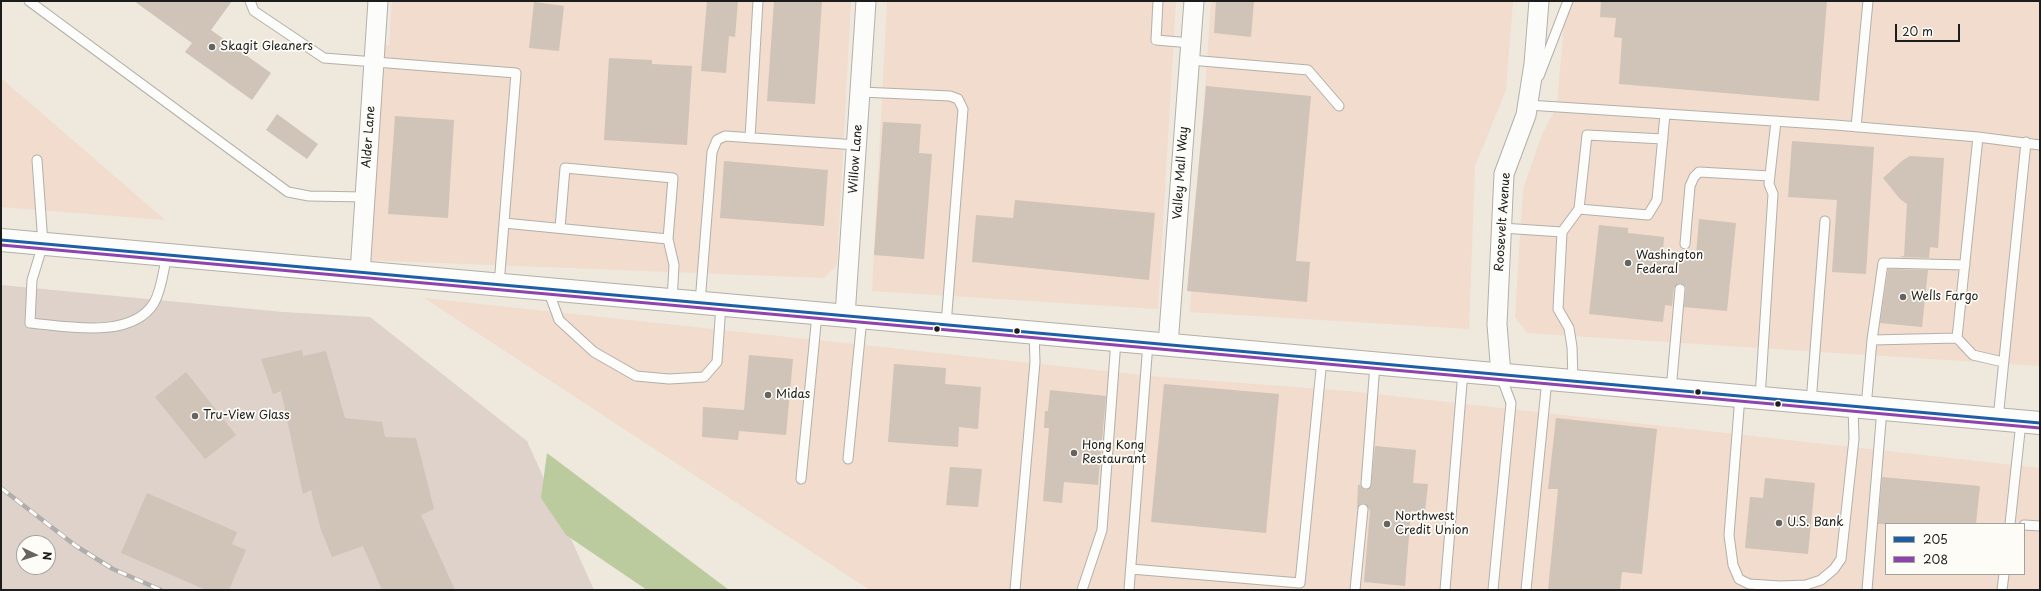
<!DOCTYPE html>
<html>
<head>
<meta charset="utf-8">
<style>
  body { margin:0 }
  #map { position:relative; width:2041px; height:591px; overflow:hidden; background:#eee8dd; font-family:"Playpen Sans",sans-serif }
  canvas { display:block }
  .frame { position:absolute; inset:0; border:2px solid #1c1c1c; pointer-events:none }
  .legend { position:absolute; left:1885px; top:523px; width:140px; height:52px; box-sizing:border-box; background:#fdfcf7; border:1px solid #a3a29f; margin:0; padding:5px 7px; list-style:none; font-size:12px; color:#1c1c1c }
  .legend li { display:flex; align-items:center; gap:8px; height:20px }
  .legend b { width:20px; border:1px solid #a3a29f }
  .north { position:absolute; left:16px; top:535px; width:40px; height:40px; box-sizing:border-box; background:#fdfcf7; border:1px solid #a3a29f; border-radius:50%; rotate:94deg; font-size:11px; font-weight:700; line-height:16px; text-align:center; color:#1c1c1c }
  .north::after { content:''; display:block; margin:auto; width:14px; height:18px; background:#666360; clip-path:polygon(50% 0,100% 100%,50% 72%,0 100%) }
  .scale { position:absolute; left:1895px; top:24px; width:65px; height:18px; box-sizing:border-box; border:2px solid #1c1c1c; border-top:0; padding-left:5px; font-size:12px; line-height:14px; white-space:nowrap; color:#1c1c1c; -webkit-text-stroke:3px #fdfcf7; paint-order:stroke }
</style>
</head>
<body>
<div id="map">
<canvas width="2041" height="591"></canvas>
<div class="frame"></div>
<ul class="legend">
<li><b style="height:5px;background:#1e5ea5"></b>205</li>
<li><b style="height:5px;background:#8e44ad"></b>208</li>
</ul>
<div class="north">N</div>
<div class="scale">20 m</div>
</div>
<script>
const g = document.querySelector('canvas').getContext('2d');
g.lineJoin = 'round';
function paint(path, color) {
  g.fillStyle = color;
  g.fill(path, 'evenodd');
}
function strokePath(path, color, width, dash) {
  g.strokeStyle = color;
  g.lineWidth = width;
  g.lineCap = dash ? 'butt' : 'round';
  g.setLineDash(dash || []);
  g.stroke(path);
}
function label(font, color, halo, rows, align = 'center') {
  g.font = font + ' "Playpen Sans",sans-serif';
  g.lineWidth = 3.5;
  g.setLineDash([]);
  g.textBaseline = 'middle';
  g.strokeStyle = halo;
  g.fillStyle = color;
  for (const [text, x, y, turn = 0] of rows) {
    g.save();
    g.translate(x, y);
    g.rotate((+turn || 0) * Math.PI / 180);
    g.textAlign = isNaN(turn) ? turn : align;
    if (halo) g.strokeText(text, 0, 0);
    g.fillText(text, 0, 0);
    g.restore();
  }
}
paint(new Path2D(`
  M392,1H851L837,265L824,278L365,260L377,45H389Z
  M887,1H1176L1158,309L872,291Z
  M1211,1H1513L1506,90L1475,166L1469,329L1190,312Z
  M1566,1H2040V366L1527,333L1515,317L1523,189L1542,135L1557,105Z
  M1,78L165,220L1,207Z
  M424,298L1161,377L1348,391L2040,468V590H870ZM1886,524H2024V574H1886Z`), '#f1dccd');
paint(new Path2D(`
  M1,285L283,312L370,317L527,441L594,590H1ZM24,543H48V567H24Z`), '#ded2cb');
paint(new Path2D(`
  M547,453L729,590H647L566,535L541,498Z`), '#bccb9d');
paint(new Path2D(`
  M134,1H232L211,30L271,73L252,100L185,52L192,43Z
  M707,1H738L735,37L729,36L726,73L701,71Z
  M774,1H822L815,104L767,101Z
  M1216,1H1254L1251,37L1214,33Z
  M1601,1H1827L1819,101L1619,84L1622,38L1614,37L1616,18L1600,17Z
  M534,2L564,6L559,51L529,48Z
  M609,58L652,60V64L692,66L687,145L604,140Z
  M1206,86L1311,96L1296,261L1310,262L1307,302L1187,291Z
  M277,114L318,144L307,159L266,130Z
  M395,116L454,120L448,218L388,214Z
  M883,122L921,124L919,153L932,154L924,259L874,255Z
  M1792,141L1874,147L1866,274L1832,272L1837,200L1788,197Z
  M1910,156L1944,158L1938,248L1930,247L1929,258L1899,257L1904,256L1907,204L1900,199L1883,178L1903,160Z
  M724,161L828,170L824,226L720,218Z
  M1015,200L1155,213L1149,280L972,262L976,215L1013,218Z
  M1699,219L1736,223L1727,311L1684,307L1686,287L1680,283L1674,288L1672,306L1665,305L1663,322L1589,314L1599,225L1628,228V233L1664,237L1663,251L1696,255Z
  M1888,269L1928,270L1922,327L1880,323Z
  M302,350L303,356L326,351L345,418L382,422L385,437L416,438L434,509L421,515L455,590H382L363,546L332,557L321,530L311,490L303,494L281,391L273,394L261,359Z
  M749,355L793,359L786,435L739,431L738,440L702,437L703,407L744,410Z
  M894,364L946,368L945,384L981,387L978,429L959,427L958,447L888,442Z
  M186,372L236,435L205,459L155,397Z
  M1164,384L1279,394L1266,533L1151,522Z
  M1050,390L1106,396L1098,485L1064,482L1062,503L1043,501L1049,428H1044L1045,411H1048Z
  M1556,418L1657,429L1642,574L1622,572L1620,590H1548L1558,489H1548Z
  M1375,446L1416,450L1413,483L1428,484L1425,512L1411,511L1405,586L1364,582L1370,510L1364,503L1360,504L1357,509L1358,484L1365,490L1371,487Z
  M950,467L982,469L978,507L946,505Z
  M1882,477L1980,486L1976,524H1878Z
  M1765,478L1815,483L1808,554L1745,548L1750,497L1763,498Z
  M147,493L237,532L232,544L246,550L229,590H206L121,553Z`), '#d0c3b8');
const service = new Path2D(`
  M29,1L288,192L309,196L365,197
  M250,1L254,11L324,58L516,73L499,285
  M1158,1L1156,40L1191,43
  M1190,60L1308,70L1339,106
  M1539,76L1568,1
  M861,92L950,96L958,99L963,109L946,325
  M1529,103L1528,105L1835,125L1978,137L2040,145
  M1856,127L1868,1
  M750,138L758,1
  M37,160L43,244L32,280L30,323C66,326 131,340 154,303C162,289 163,271 167,255
  M1579,209L1648,215L1657,200L1665,114
  M504,223L668,239
  M560,228L565,168L673,178L668,239L674,265L672,301
  M1502,228L1562,232
  M1685,244L1690,186L1694,177L1699,172L1770,176
  M548,290L559,320L594,352L636,376L669,379L704,377L717,362L721,305
  M700,303L712,152L717,140L725,136L857,145
  M1957,338L1978,137
  M1872,340L1957,338L1973,355L2003,362
  M1573,381L1572,347L1569,328L1558,309L1562,232L1579,209L1587,135L1663,139
  M1671,390L1680,289
  M1740,396L1729,535L1733,565L1739,579L1749,584L1780,586L1806,585L1821,580L1834,569L1841,559L1854,439L1853,406
  M1760,398L1773,194L1769,184L1776,121
  M1811,403L1825,221
  M1866,407L1872,340L1883,263L1965,265
  M1998,419L2026,142
  M848,459L862,318
  M801,479L817,314
  M1366,484L1375,364
  M2010,524L2021,422
  M2024,525L2040,526
  M1131,569L1300,583L1322,359
  M1015,590L1035,362L1034,333
  M1082,590L1102,530L1116,340
  M1129,590L1148,343
  M1355,590L1363,509
  M1445,590L1463,371
  M1493,590L1511,403L1501,376
  M1526,590L1547,379
  M1867,590L1882,409
  M2002,590L2004,574`);
const minor = new Path2D(`
  M360,273L378,1
  M845,316L866,1
  M1168,345L1194,1
  M1501,375L1497,324L1504,174L1526,115L1534,64L1539,1`);
const secondary = new Path2D(`
  M1,240L2040,423`);
strokePath(service, '#b3b0a9', 11);
strokePath(minor, '#b3b0a9', 21);
strokePath(secondary, '#b3b0a9', 24);
strokePath(service, '#fcfcfa', 9);
strokePath(minor, '#fcfcfa', 19);
strokePath(secondary, '#fcfcfa', 22);
const rail = new Path2D(`
  M1,488L76,546L113,569L161,590`);
strokePath(rail, '#afaead', 4.5);
strokePath(rail, '#fdfcf7', 3, [9]);
strokePath(new Path2D(`
  M1,240L2040,423`), '#1e5ea5', 3);
strokePath(new Path2D(`
  M1,245L2040,428`), '#8e44ad', 3);
for (const [x, y, r, color] of [
  [212,47,4,"#666360"],
  [1628,263,4,"#666360"],
  [1903,297,4,"#666360"],
  [937,329,3.5,"#1c1c1c"],
  [1017,331,3.5,"#1c1c1c"],
  [1698,392,3.5,"#1c1c1c"],
  [768,395,4,"#666360"],
  [1778,404,3.5,"#1c1c1c"],
  [195,416,4,"#666360"],
  [1074,453,4,"#666360"],
  [1779,523,4,"#666360"],
  [1387,524,4,"#666360"]
]) {
  const dot = new Path2D();
  dot.arc(x, y, r, 0, 2 * Math.PI);
  g.fillStyle = color;
  g.fill(dot);
  strokePath(dot, '#fdfcf7', 1.5);
}
label('12px', '#1c1c1c', '#fdfcf7', [
  ["Skagit Gleaners",220,47],
  ["Washington",1636,256],
  ["Federal",1636,270],
  ["Wells Fargo",1911,297],
  ["Midas",776,395],
  ["Tru-View Glass",203,416],
  ["Hong Kong",1082,446],
  ["Restaurant",1082,460],
  ["Northwest",1395,517],
  ["Credit Union",1395,531],
  ["U.S. Bank",1787,523]
], 'left');
label('12px', '#1c1c1c', '#fdfcf7', [
  ["Alder Lane",369,137,-86],
  ["Willow Lane",856,159,-86],
  ["Valley Mall Way",1181,173,-86],
  ["Roosevelt Avenue",1503,222,-86]
]);
</script>
</body>
</html>
